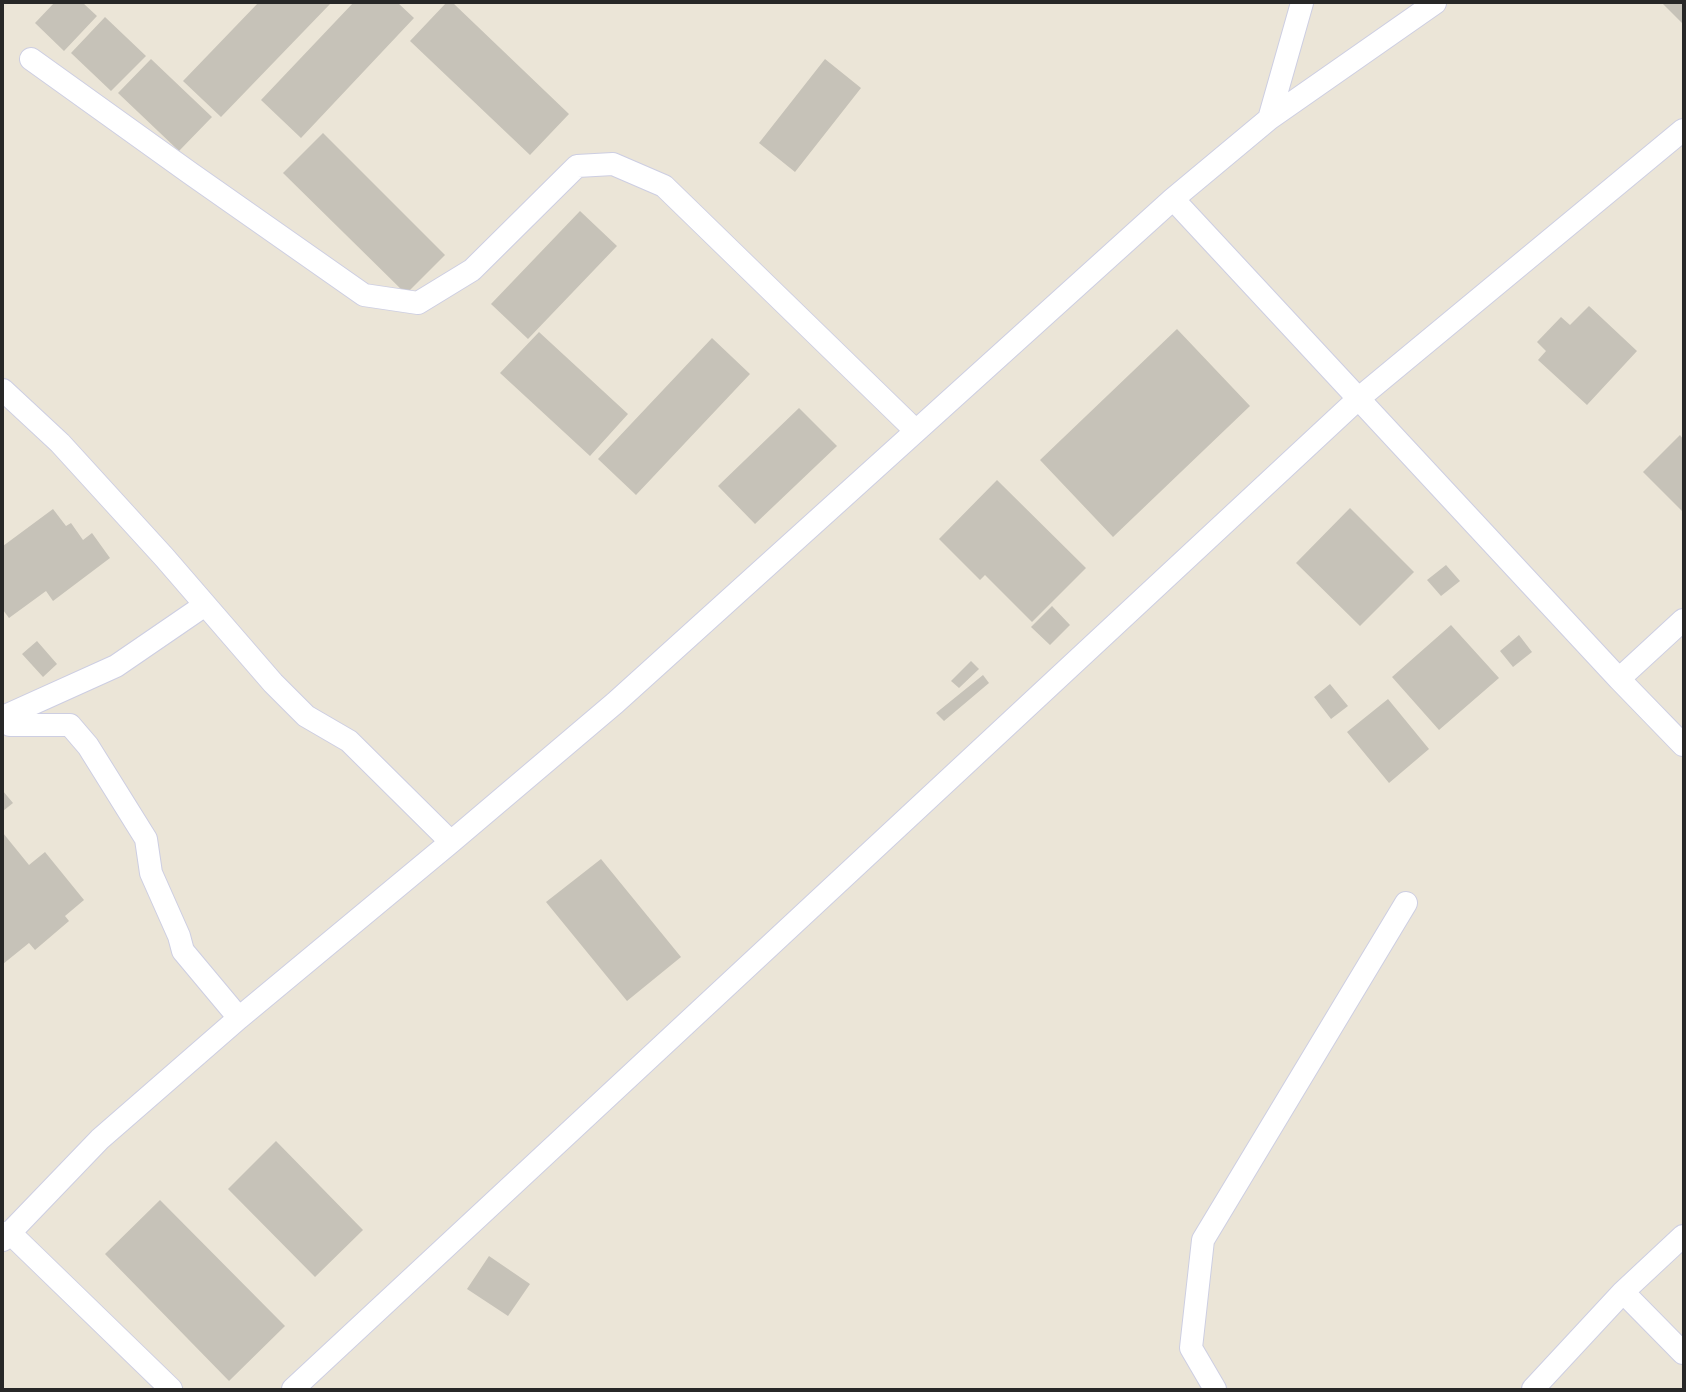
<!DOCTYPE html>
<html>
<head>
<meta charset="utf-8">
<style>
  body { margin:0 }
  #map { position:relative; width:1686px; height:1392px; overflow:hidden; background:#ebe5d7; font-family:"Alegreya Sans",sans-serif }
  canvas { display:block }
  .frame { position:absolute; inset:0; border:4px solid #272727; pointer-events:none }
</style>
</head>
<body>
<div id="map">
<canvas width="1686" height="1392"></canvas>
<div class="frame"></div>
</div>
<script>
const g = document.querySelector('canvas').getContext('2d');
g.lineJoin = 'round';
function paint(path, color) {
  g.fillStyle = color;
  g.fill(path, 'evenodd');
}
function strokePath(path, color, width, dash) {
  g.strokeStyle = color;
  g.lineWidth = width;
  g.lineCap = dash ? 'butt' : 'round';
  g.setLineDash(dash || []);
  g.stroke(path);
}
paint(new Path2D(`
  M54,3H83L97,16L64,51L35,23Z
  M258,3H331L221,117L183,81Z
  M353,3H398L414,18L301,138L261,100Z
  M446,3H453L569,114L530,155L410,41Z
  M1662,3H1683V24Z
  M105,17L146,56L111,91L71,53Z
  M151,59L212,117L179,151L118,93Z
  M825,59L861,88L795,172L759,143Z
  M323,133L445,255L406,294L283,173Z
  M580,211L617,246L528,339L491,304Z
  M1589,306L1637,351L1587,405L1538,360L1546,351L1537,342L1561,317L1570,325Z
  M1177,329L1250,406L1113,537L1040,460Z
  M539,332L628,414L590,456L500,373Z
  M712,338L750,374L636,495L598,459Z
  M799,408L837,446L755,524L718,486Z
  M1680,435L1683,439V512L1643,472Z
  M997,480L1086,568L1032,622L985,575L980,580L939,539Z
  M1350,508L1414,572L1360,626L1296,563Z
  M53,509L66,526L71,523L83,540L92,533L110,558L53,601L46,591L9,618L3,610V546Z
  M1446,565L1460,581L1441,596L1427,580Z
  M1052,606L1070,625L1050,645L1031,627Z
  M1451,625L1499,678L1439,730L1392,677Z
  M1519,635L1532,652L1513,667L1500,651Z
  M37,641L57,664L43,677L22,654Z
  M971,661L979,669L959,688L951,681Z
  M983,675L989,683L944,721L936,713Z
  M1330,684L1348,706L1331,719L1314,697Z
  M1388,699L1429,749L1389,783L1347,732Z
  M3,791L13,803L3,811Z
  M3,833L29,865L45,852L84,900L65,916L69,921L35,950L29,943L3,964Z
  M601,859L681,957L627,1001L546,902Z
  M276,1141L363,1230L315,1277L228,1189Z
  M160,1200L285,1326L229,1381L105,1254Z
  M489,1256L530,1284L508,1316L467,1289Z`), '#c6c2b8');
const minor = new Path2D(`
  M31,59L190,173L364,295L418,303L472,270L577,166L613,164L664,186L916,431
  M1269,119L1302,3
  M1173,199L1619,679L1683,620
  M3,390L60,443L164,557L273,683L306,716L349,741L451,842
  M1619,679L1683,745
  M3,717L116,666L205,605
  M3,718L10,725H70L88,746L146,839L151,873L179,936L183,951L239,1018
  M9,1232L171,1389
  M1683,1236L1623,1292L1683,1353
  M3,1240L100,1139L239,1018L451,842L615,703L1173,199L1269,119L1435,3
  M293,1389L1358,399L1683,130
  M1215,1389L1191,1348L1203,1240L1406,903
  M1533,1389L1623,1292`);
strokePath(minor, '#cdcee2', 24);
strokePath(minor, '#fff', 22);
</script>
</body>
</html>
